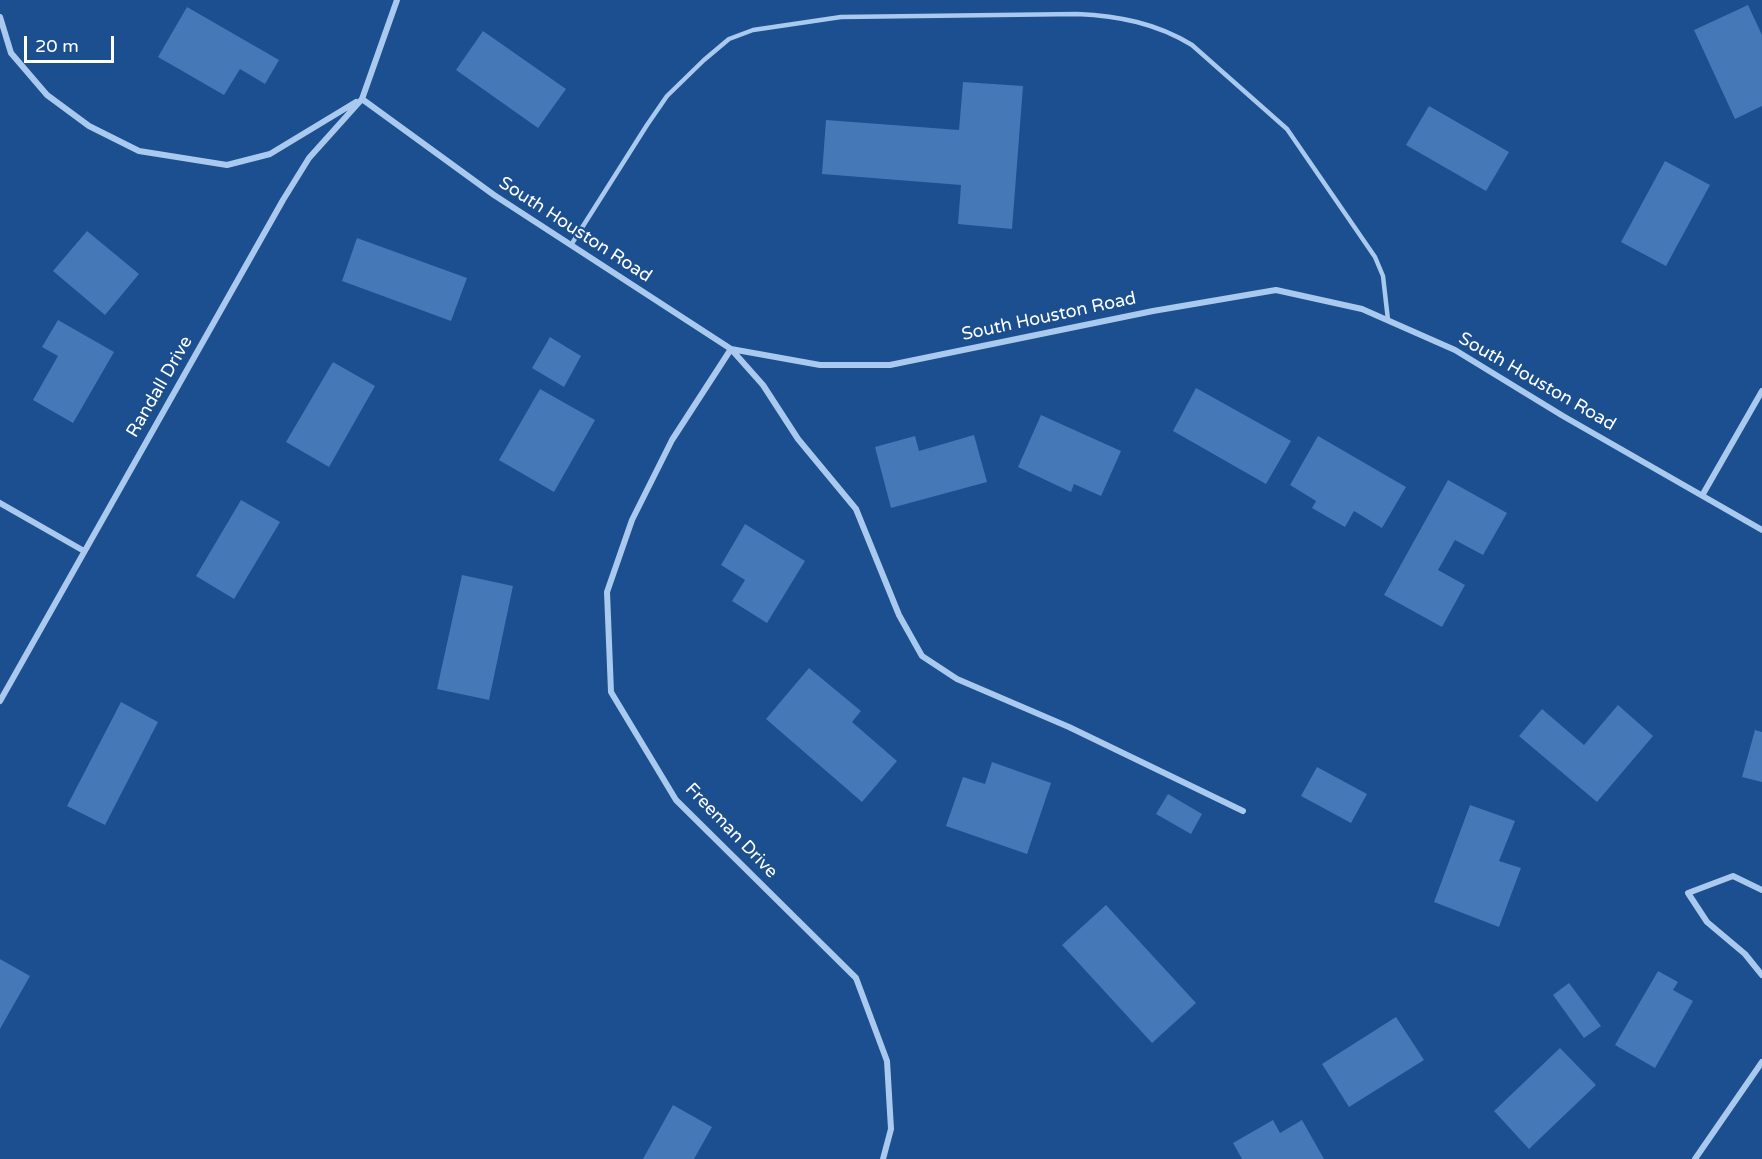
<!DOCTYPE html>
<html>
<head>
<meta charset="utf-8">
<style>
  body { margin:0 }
  #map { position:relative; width:1762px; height:1159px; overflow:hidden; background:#1b4f8f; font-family:"Varela Round",sans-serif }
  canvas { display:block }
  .scale { position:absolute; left:24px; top:36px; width:90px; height:27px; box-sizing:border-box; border:3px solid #fff; border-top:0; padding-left:8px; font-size:18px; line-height:21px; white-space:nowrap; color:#fff; -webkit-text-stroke:4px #1b4f8f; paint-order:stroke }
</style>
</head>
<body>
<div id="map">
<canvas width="1762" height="1159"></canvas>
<div class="scale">20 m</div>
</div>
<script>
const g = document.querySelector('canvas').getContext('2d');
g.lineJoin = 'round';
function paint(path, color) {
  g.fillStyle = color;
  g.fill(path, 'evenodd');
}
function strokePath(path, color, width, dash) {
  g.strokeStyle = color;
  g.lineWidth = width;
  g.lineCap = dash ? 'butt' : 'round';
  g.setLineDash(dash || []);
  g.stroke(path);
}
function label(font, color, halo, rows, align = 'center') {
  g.font = font + ' "Varela Round",sans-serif';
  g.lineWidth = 4.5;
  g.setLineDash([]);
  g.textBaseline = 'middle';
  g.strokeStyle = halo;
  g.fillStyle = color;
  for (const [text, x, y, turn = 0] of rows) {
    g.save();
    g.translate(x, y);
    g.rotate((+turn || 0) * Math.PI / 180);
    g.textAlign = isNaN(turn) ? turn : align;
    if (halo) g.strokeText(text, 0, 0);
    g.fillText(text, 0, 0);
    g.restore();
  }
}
paint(new Path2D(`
  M1748,5L1762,35V106L1735,119L1694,30Z
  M187,7L279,60L265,84L240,69L224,95L158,57Z
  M483,31L566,89L538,128L456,70Z
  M963,82L1023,86L1012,229L958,224L961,185L822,174L826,120L959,130Z
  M1429,106L1509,152L1486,191L1406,145Z
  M1665,161L1710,185L1666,266L1621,242Z
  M87,231L139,274L105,315L53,271Z
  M357,238L467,278L451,321L342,281Z
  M58,320L114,352L73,423L33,400L58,356L42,347Z
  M550,337L581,356L564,387L532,368Z
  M333,362L375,386L329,467L286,442Z
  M1196,388L1291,441L1266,484L1173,431Z
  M540,389L595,420L554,492L499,460Z
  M1041,415L1121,451L1101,496L1074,484L1071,492L1018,467Z
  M974,435L987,482L891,508L875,447L915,436L919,451Z
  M1318,436L1406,487L1382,528L1354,511L1345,527L1312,508L1316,501L1290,485Z
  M1448,480L1507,513L1483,555L1455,540L1438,570L1465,585L1442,627L1384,595Z
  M241,500L280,522L234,599L196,576Z
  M745,524L805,561L767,623L732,601L745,580L721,565Z
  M462,575L513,586L489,700L437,689Z
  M809,668L861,711L852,722L897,761L862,802L766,719Z
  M121,702L158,722L105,825L67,806Z
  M1618,705L1653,736L1597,802L1519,736L1542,709L1584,745Z
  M1755,730L1762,732V782L1742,777Z
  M992,762L1051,783L1027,854L946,826L963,777L985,784Z
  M1317,767L1367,794L1351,823L1301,796Z
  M1168,794L1202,814L1191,834L1156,814Z
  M1470,805L1515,821L1499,861L1521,868L1499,927L1434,902Z
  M1106,905L1196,1003L1152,1043L1062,945Z
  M0,959L30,976L0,1029Z
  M1658,971L1678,982L1673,990L1693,1001L1655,1068L1615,1045Z
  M1569,983L1601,1026L1584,1038L1553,995Z
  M1396,1017L1424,1060L1349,1107L1322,1064Z
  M1560,1048L1596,1085L1529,1149L1494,1111Z
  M673,1105L712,1127L694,1159H643Z
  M1273,1120L1280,1133L1302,1120L1324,1159H1242L1233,1143Z`), '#4478b7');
strokePath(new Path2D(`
  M571,245L647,125L667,96L704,60L729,39L753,30L841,17L1077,14C1119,16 1156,23 1192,45L1287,129L1375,257L1383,276L1388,320`), '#a9c9ee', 4.5);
strokePath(new Path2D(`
  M0,17L11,53L47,95L89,126L139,151L227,165L270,154L356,102
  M362,99L494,195L731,349L820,365H890L1153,311L1276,290L1362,309L1455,350L1563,416L1762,530
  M1703,494L1762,391
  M0,503L84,551
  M0,701L283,200L309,158L362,99L397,0
  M1762,890L1733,876L1688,893L1707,922L1745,954L1762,975
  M883,1159L891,1129L887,1061L856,978L676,800L611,692L607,592L632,520L672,440L731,349L763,385L798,439L856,509L899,615L922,656L957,679L1069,727L1243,811
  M1695,1159L1762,1062`), '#a9c9ee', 6);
label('18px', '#fff', '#1b4f8f', [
  ["South Houston Road",575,230,33],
  ["South Houston Road",1049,317,-12],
  ["South Houston Road",1537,382,30],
  ["Randall Drive",160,387,-60],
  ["Freeman Drive",731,831,46]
]);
</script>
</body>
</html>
